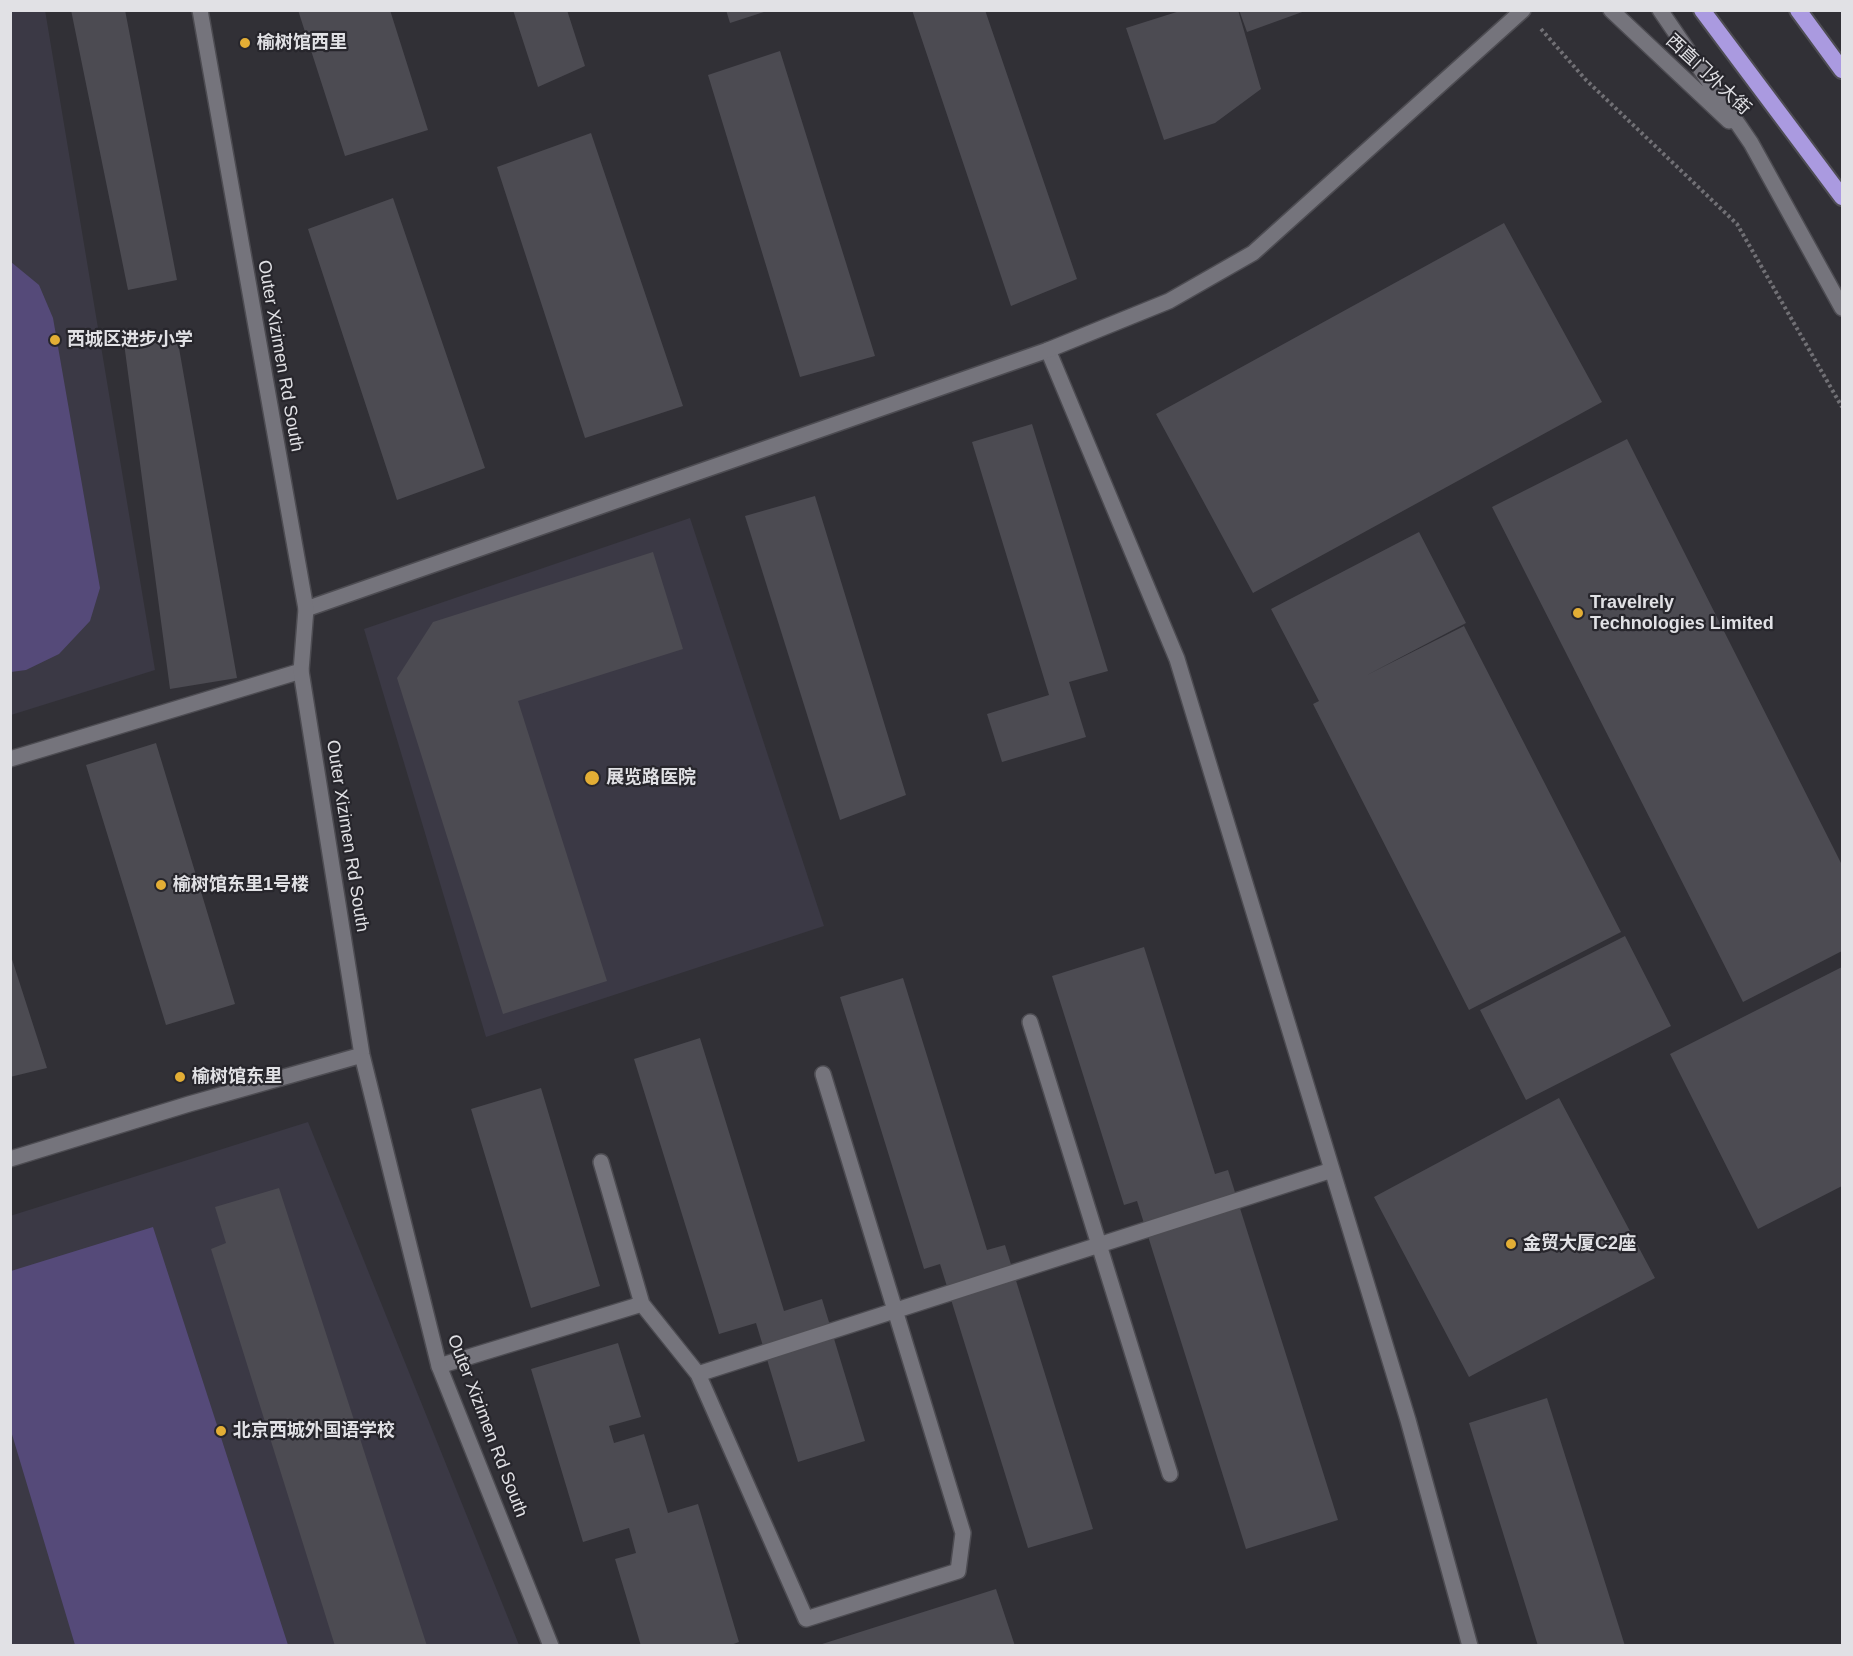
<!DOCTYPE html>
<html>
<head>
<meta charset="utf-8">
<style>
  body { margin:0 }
  #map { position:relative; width:1853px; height:1656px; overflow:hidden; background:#313036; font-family:Arial,sans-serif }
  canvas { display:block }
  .frame { position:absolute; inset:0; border:12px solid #e1e1e5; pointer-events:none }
</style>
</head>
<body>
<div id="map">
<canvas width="1853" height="1656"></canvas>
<div class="frame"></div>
</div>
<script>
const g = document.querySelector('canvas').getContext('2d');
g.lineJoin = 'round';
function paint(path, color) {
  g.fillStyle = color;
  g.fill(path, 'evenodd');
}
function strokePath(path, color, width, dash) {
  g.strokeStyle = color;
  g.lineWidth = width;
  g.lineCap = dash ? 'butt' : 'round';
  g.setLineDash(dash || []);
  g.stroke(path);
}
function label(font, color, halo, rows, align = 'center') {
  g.font = font + ' Arial,"Noto Sans SC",sans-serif';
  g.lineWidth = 4.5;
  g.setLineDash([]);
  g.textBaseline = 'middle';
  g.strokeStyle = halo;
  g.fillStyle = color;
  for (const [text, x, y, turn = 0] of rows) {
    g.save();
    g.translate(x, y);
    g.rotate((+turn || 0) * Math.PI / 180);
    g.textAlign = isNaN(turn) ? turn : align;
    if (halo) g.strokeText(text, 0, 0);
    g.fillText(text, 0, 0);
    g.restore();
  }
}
paint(new Path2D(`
  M45,10L155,670L11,715L10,11Z
  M690,518L824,926L486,1037L364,629Z
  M308,1122L519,1645H11L10,1216Z`), '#3b3945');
paint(new Path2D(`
  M11,262L39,285L53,318L100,588L90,621L59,654L26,670L11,672Z
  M153,1227L288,1645H75L11,1431V1271Z`), '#554a79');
paint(new Path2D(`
  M71,10H125L177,280L128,290Z
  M298,10H390L428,130L345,156Z
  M513,10H567L585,66L538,87Z
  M726,10H767V11L730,23Z
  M912,10H985L1077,279L1011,306Z
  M1183,10H1238L1261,89L1215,123L1164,140L1126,28Z
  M1239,10H1305V11L1247,32Z
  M780,51L875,356L800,377L708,75Z
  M591,133L683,406L585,438L497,167Z
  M393,198L485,468L397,500L308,229Z
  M1504,223L1602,402L1253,593L1156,414Z
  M176,331L237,678L170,689L124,343Z
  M1032,424L1108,671L1069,682L1086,737L1002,762L987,714L1049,695L972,442Z
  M1627,439L1842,865V951L1743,1002L1492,507Z
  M815,496L906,795L840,820L745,516Z
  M1419,532L1466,623L1367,675L1464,626L1621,932L1469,1010L1313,704L1319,701L1271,609Z
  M653,552L683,649L518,701L607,981L503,1014L397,678L433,622Z
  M156,743L235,1004L166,1025L86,765Z
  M1625,936L1671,1026L1526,1100L1480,1010Z
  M1144,947L1215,1174L1228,1170L1338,1520L1246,1549L1137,1201L1124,1205L1052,976Z
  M10,953L47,1068L10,1077Z
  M1842,967V1186L1758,1229L1670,1054Z
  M903,978L987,1250L1005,1245L1093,1529L1028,1548L940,1264L924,1269L840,997Z
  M700,1038L784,1311L822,1299L865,1441L798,1462L756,1323L719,1334L634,1059Z
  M541,1088L600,1286L531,1308L471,1109Z
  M1559,1098L1655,1278L1469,1377L1374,1197Z
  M279,1188L427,1646H335L211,1249L226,1243L215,1207Z
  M618,1343L641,1417L609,1426L614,1443L644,1434L668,1513L698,1504L739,1642L728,1646H641L615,1559L636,1553L629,1528L583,1542L531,1369Z
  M1547,1398L1625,1646H1538L1469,1423Z
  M996,1589L1015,1646H819V1645Z`), '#4c4b52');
const service = new Path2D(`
  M1048,350L1177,659L1408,1420L1470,1646
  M1030,1022L1170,1474
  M601,1162L642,1304
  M439,1366L642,1304L698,1374L1332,1170
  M698,1374L806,1619L958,1571L963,1533L823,1074`);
const minor = new Path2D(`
  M306,609L1048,350L1169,301L1253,253L1523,10
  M10,759L301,671`);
const tertiary = new Path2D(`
  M200,10L306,609L301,671L362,1055L439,1366L551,1646
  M1611,10L1729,121
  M1660,10L1751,143L1842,308
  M10,1159L189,1104L362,1055`);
const trunk = new Path2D(`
  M1702,10L1842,197
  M1798,10L1842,70`);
strokePath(service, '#4d4c52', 18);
strokePath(minor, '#4d4c52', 18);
strokePath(tertiary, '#4d4c52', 18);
strokePath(trunk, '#4d4c52', 20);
strokePath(new Path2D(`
  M1541,29L1586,80L1737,224L1842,407`), '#717075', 4, [3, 3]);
strokePath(service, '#75747c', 15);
strokePath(minor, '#75747c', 15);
strokePath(tertiary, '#75747c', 15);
strokePath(trunk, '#aa9ae0', 16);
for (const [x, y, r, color] of [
  [245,43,6,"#e3ae35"],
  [55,340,6,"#e3ae35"],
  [1578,613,6,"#e3ae35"],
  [592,778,8,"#e3ae35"],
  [161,885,6,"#e3ae35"],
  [180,1077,6,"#e3ae35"],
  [1511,1244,6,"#e3ae35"],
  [221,1431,6,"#e3ae35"]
]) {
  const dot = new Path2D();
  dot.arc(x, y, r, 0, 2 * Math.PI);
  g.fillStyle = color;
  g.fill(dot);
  strokePath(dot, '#27262c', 2);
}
label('bold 18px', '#e1e1e5', '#27262c', [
  ["榆树馆西里",257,43],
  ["西城区进步小学",67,340],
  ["Travelrely",1590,603],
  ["Technologies Limited",1590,624],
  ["展览路医院",606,778],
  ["榆树馆东里1号楼",173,885],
  ["榆树馆东里",192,1077],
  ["金贸大厦C2座",1523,1244],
  ["北京西城外国语学校",233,1431]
], 'left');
label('18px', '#e1e1e5', '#27262c', [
  ["西直门外大街",1708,75,43],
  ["Outer Xizimen Rd South",280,356,80],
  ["Outer Xizimen Rd South",347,836,81],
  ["Outer Xizimen Rd South",487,1426,69]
]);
</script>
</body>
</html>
